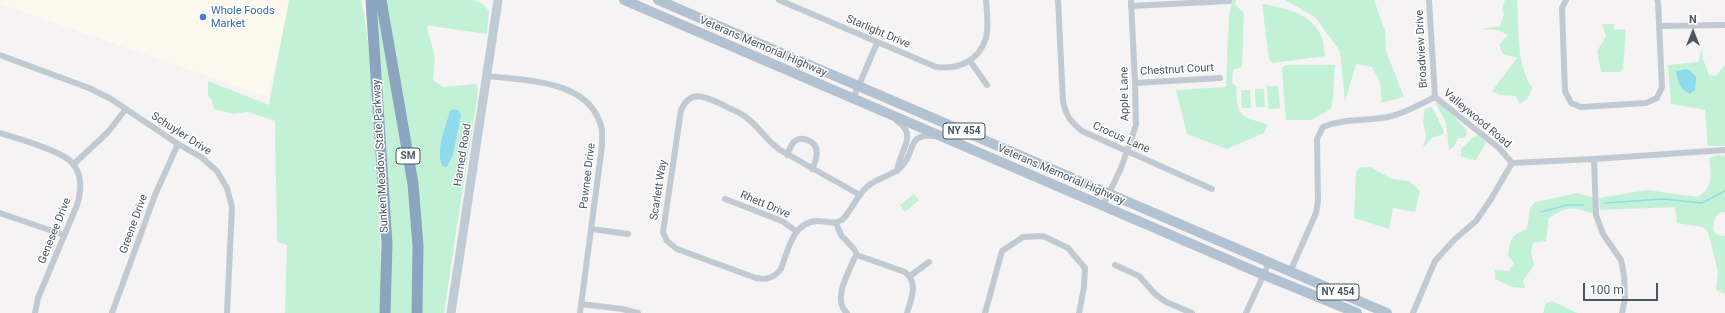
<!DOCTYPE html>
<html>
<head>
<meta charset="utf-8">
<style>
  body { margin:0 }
  #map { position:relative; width:1725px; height:313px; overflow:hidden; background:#f5f3f3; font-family:Roboto,sans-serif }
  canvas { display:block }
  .north { position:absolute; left:1673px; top:12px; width:40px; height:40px; -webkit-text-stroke:3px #fff; paint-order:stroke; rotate:0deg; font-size:11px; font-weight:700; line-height:16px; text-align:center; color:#4a5661 }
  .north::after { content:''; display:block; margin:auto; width:14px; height:18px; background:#4a5661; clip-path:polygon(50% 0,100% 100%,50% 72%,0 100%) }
  .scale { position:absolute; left:1583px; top:283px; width:75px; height:18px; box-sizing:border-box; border:2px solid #4a5661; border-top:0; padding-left:5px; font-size:12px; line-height:14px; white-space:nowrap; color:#4a5661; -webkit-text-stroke:3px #fff; paint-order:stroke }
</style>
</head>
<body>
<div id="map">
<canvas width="1725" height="313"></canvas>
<div class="north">N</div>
<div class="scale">100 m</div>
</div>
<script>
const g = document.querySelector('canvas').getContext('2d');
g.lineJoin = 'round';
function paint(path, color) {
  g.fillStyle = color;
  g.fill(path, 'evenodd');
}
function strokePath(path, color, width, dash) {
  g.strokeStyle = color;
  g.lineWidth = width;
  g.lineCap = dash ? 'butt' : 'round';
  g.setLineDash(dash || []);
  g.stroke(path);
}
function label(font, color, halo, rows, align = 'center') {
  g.font = font + ' Roboto,sans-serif';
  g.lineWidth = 3;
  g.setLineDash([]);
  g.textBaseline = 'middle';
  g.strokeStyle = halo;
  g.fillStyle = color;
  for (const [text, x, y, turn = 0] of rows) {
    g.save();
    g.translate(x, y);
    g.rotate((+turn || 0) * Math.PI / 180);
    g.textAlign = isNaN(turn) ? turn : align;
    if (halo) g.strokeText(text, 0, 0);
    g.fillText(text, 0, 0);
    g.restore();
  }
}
paint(new Path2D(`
  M0,0H290L268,97L0,4Z`), '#fdf9ef');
paint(new Path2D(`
  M289,0H361C370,42 372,85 375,127C379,189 381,251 382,313H285L287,245L277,242L275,121L248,112L233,114L214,109L212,100L208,96V81L269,105Z
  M375,0H378L402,139L412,216L414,313H388Z
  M385,0H473L483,4L489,11L487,34L432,26H428L427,28L435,57L433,80L443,87L477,84L478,93L455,239L444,313H420L422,258Z
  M1232,0H1236L1235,5L1244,13L1242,67L1233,70L1232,83L1236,86C1238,119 1238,114 1268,125L1264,133L1227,149L1187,134L1176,90L1226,87L1229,16Z
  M1285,0H1374L1385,31L1386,51L1404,97L1382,103L1380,82L1372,67L1356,64L1345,102L1340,51L1315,17Z
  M1505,0H1517C1519,29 1516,63 1532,88L1528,98L1520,104L1516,96L1500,95L1492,91L1517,58L1503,54L1499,45L1508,35L1498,30L1482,29L1500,26L1504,15L1502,9Z
  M1262,4C1284,8 1313,13 1322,38C1324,43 1324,51 1325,56L1273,63L1269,59Z
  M1602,24H1614V30L1626,29L1623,69L1620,72H1601L1597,51L1606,36Z
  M1702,48L1703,59L1709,75L1716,76L1725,65V146H1708L1705,110L1671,104L1668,65L1698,62Z
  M1286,65H1335L1333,96L1331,109L1311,120H1286L1282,68Z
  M1267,86H1278L1280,108L1268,109Z
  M1255,89H1264L1265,107H1256Z
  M1241,90H1250L1251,108H1242Z
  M1437,102L1452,114L1467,131L1465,138H1458L1454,147L1449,150L1446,123L1436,104Z
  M1432,107L1444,131L1443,134L1432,138L1423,148L1426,135L1423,123L1425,109Z
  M1479,135L1486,143L1476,160L1469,159L1461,156V149L1473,137Z
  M1718,155L1725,156V212L1719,213L1715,218L1713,230L1717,235L1725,236V294L1716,290L1718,272L1708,232L1703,227L1677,223L1675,207L1600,210L1599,198L1647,190L1698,197C1714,185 1711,177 1709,158Z
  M1360,167H1370L1392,179L1409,181L1420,191L1415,212L1393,208L1389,229L1354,218L1356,173Z
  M1578,193L1594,198L1593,214C1574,206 1566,206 1549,218L1546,241L1533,243L1531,252L1534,265L1523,281L1525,288L1512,287L1495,279V270L1509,271L1514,263L1508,256C1510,239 1511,235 1527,229L1530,208L1535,202Z
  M914,194L919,200L905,212L900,205Z
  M1552,301L1577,313H1543L1546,303Z`), '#c3f1d5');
paint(new Path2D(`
  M1686,69L1691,71L1696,77L1695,90L1690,94C1679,89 1678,82 1676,71Z
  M454,109L458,110L461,115L453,155L447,167L442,166C436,148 445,129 450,111Z`), '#90daee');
strokePath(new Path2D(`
  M1605,203L1663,199L1702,203L1725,191
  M1541,212L1567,205H1583`), '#90daee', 1.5);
strokePath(new Path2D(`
  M779,0L936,67C958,70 979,61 986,38C989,26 987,12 986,0
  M1058,0L1063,101C1066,116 1070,121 1082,131L1212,189
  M1429,0L1435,97
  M1566,0L1562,8L1565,91L1571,103L1581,107L1646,103L1657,98L1662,87L1658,2L1657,0
  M1131,6L1229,1
  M1660,26L1725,25
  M0,55L89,88L111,99L178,144L201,157L217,171L227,188L232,207L227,313
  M970,61L987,85
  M487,76C526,81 592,79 602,130C602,135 602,141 602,146L580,313
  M1135,83L1220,78
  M853,99L877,43
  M0,133C16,138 64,151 73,164C83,176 81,192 77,205L38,298L35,313
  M787,155C789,150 791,144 795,141C801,136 813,140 816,148C818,154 815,163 812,169
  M1594,159L1596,215L1603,234L1621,260L1624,275L1625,299L1622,313
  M74,164L108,132L125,110
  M897,171C899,151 919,135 897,121
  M860,195L780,150C767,141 759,127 747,118C740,112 732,110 725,106C708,98 691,87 681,110L663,232L667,241L677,249L756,278C767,280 774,278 781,269C788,250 793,222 817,221C826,221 833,225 842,220C852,210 857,195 868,186C878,177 893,176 902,166C916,152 906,133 934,136
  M725,199L782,221L796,231
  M1103,206L1121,168L1136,125L1135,83L1131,0
  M0,213L64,235
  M836,223L841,235L854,249L857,255L905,272C919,283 911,299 907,313
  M592,229L628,234
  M1115,265L1139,276L1155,294L1166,302L1192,313
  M1290,272L1316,213L1318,201L1317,139L1323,127C1347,117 1368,122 1392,116C1407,112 1421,104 1435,97L1499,148L1512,163L1594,159L1725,150
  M910,276L929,262
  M581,304L622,309L638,313
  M112,313L155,195L178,144
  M847,313C832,300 848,274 854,259L857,255
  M985,313L1002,251L1023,237L1043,236L1068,248L1085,268L1084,287L1079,313
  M1246,313L1269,263
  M1413,313L1435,261L1454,240L1476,221L1491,199L1512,163`), '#c1cad2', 6);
strokePath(new Path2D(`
  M451,313L498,0`), '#c1cbd6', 9);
strokePath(new Path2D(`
  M624,0L1264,275L1357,313
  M658,0L1387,313`), '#b3c2d1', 10);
strokePath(new Path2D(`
  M371,0L387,244L385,313
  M381,0L413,184L418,246L417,313`), '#8ba5c1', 11);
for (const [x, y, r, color] of [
  [203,17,4,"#3f7fe0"]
]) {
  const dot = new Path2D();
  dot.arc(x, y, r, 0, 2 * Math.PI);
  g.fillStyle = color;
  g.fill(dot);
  strokePath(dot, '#fff', 1.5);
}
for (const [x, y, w] of [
  [964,131,42],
  [408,156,24],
  [1338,292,42]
]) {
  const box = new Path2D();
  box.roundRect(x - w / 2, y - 8, w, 16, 3);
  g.fillStyle = '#fff';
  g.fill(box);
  strokePath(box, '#4a5661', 1);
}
label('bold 10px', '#4a5661', null, [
  ["NY 454",964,131],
  ["SM",408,156],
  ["NY 454",1338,292]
]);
label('11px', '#366cbe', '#fff', [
  ["Whole Foods",211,11],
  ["Market",211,24]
], 'left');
label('11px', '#4a5661', '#fff', [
  ["Starlight Drive",878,32,23],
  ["Veterans Memorial Highway",763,47,23],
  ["Broadview Drive",1422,49,-93],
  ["Chestnut Court",1177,70,-3],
  ["Apple Lane",1125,94,-91],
  ["Valleywood Road",1477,119,40],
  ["Schuyler Drive",181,134,33],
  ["Crocus Lane",1121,138,24],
  ["Harned Road",463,155,-81],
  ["Sunken Meadow State Parkway",381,156,-93],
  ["Veterans Memorial Highway",1061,175,23],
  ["Pawnee Drive",588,176,-83],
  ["Scarlett Way",659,190,-81],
  ["Rhett Drive",765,205,23],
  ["Greene Drive",134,224,-70],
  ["Genesee Drive",55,231,-68]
]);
</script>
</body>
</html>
